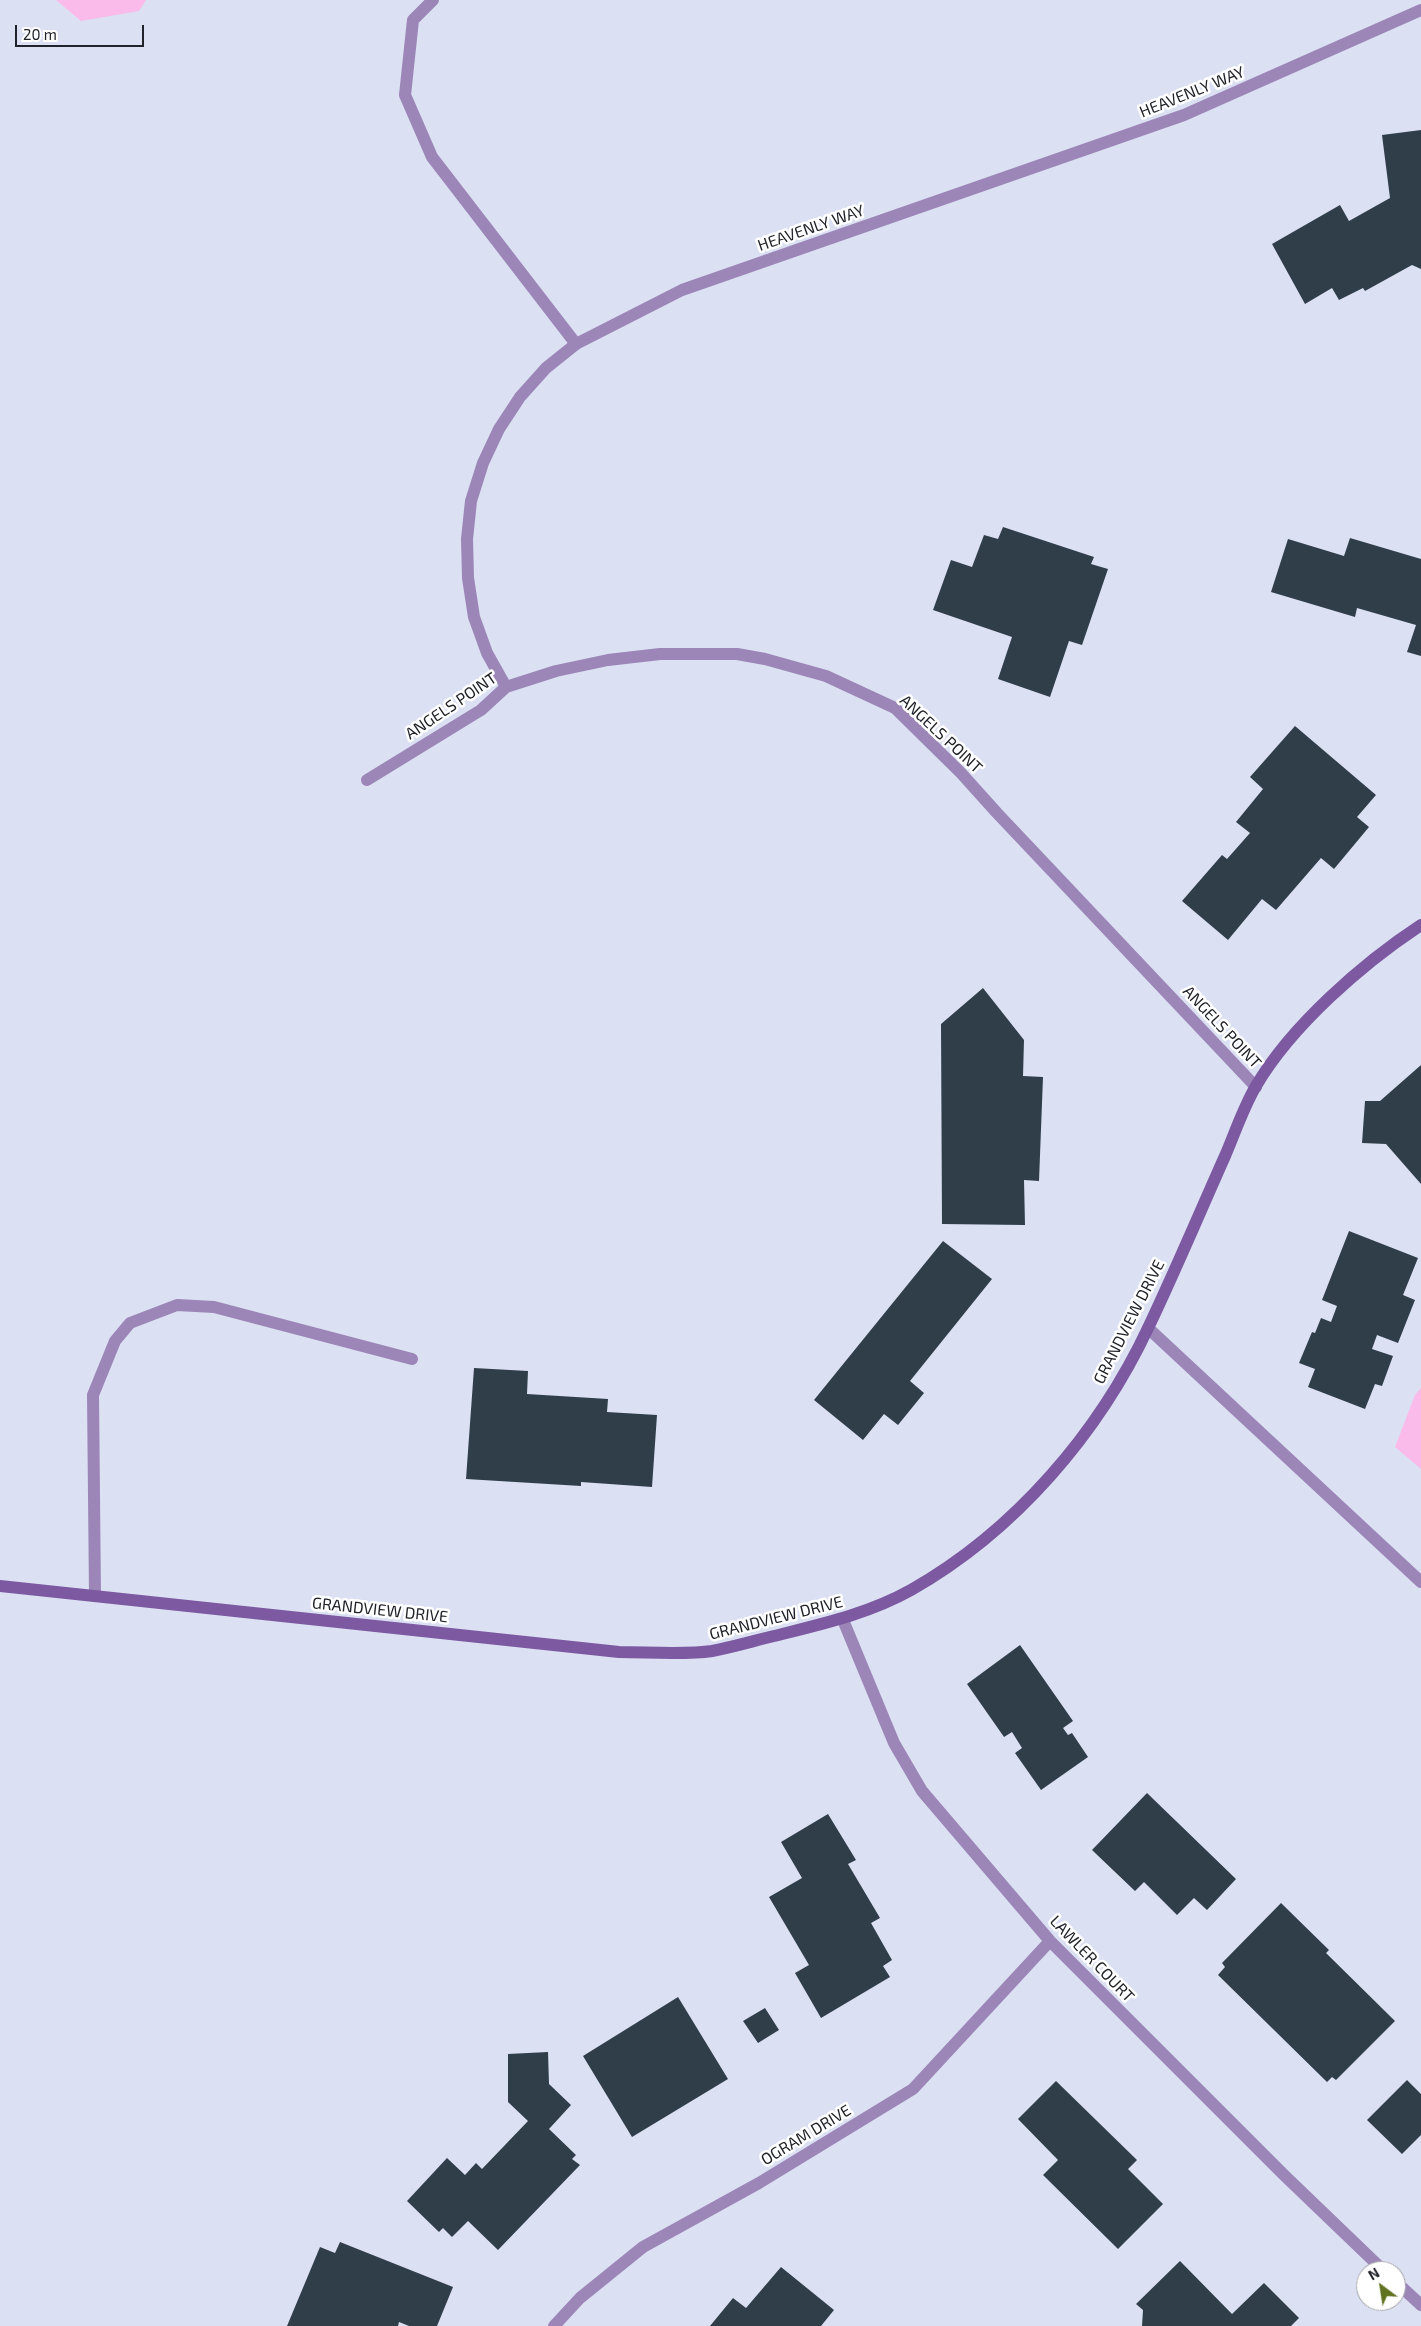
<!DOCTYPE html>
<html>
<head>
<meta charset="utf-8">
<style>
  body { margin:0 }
  #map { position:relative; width:1421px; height:2326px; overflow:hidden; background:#dbe0f3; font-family:"Exo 2",sans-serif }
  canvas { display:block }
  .north { position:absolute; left:1356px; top:2261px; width:50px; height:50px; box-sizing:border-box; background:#fff; border:1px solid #a6a7aa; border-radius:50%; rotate:329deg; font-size:14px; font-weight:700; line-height:20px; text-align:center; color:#21232a }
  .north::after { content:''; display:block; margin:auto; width:18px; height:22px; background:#617321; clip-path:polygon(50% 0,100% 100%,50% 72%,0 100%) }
  .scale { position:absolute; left:15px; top:25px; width:129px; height:22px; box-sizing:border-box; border:2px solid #21232a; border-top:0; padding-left:6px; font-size:15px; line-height:18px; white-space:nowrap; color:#21232a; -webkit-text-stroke:4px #fff; paint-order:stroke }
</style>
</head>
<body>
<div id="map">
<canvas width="1421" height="2326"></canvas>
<div class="north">N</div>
<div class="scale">20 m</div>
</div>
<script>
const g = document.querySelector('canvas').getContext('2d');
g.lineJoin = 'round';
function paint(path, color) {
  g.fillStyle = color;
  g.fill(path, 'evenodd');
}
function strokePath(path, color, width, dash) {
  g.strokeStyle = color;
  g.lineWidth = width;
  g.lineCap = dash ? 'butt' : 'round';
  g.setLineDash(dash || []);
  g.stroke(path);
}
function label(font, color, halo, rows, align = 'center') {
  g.font = font + ' "Exo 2",sans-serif';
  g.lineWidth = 5;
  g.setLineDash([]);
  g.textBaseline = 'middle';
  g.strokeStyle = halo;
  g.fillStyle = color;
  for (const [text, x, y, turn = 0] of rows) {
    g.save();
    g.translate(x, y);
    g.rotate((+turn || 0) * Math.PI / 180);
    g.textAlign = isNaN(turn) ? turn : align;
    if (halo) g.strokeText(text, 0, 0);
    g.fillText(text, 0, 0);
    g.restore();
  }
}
paint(new Path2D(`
  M56,0H146L139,11L81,21Z
  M1421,1388V1469L1395,1447L1415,1395Z`), '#fabaea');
paint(new Path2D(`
  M1421,130V269L1412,265L1365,291L1363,288L1339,300L1332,288L1305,304L1272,244L1340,205L1349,221L1390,198L1382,135Z
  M1003,527L1094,557L1091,564L1108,569L1082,645L1069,641L1050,697L998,679L1012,637L933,610L951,560L972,567L984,535L998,539Z
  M1350,538L1421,559V656L1407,652L1416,625L1357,608L1355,617L1271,592L1288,539L1344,556Z
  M1295,726L1376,795L1357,817L1369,827L1334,869L1321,858L1276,910L1262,899L1228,940L1182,901L1222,855L1227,859L1250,833L1236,822L1263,789L1250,777Z
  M983,988L1024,1040L1023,1076L1043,1077L1039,1181L1024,1180L1025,1225L942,1224L941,1024Z
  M1421,1065V1184L1386,1144L1362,1143L1365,1101H1380Z
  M1349,1231L1418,1258L1403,1295L1415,1300L1398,1343L1377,1335L1372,1349L1393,1356L1382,1386L1375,1384L1365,1409L1308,1387L1315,1369L1299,1363L1312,1332L1315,1333L1321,1318L1331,1322L1337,1306L1322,1300Z
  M943,1241L992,1279L910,1381L924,1393L898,1425L884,1414L863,1440L814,1400Z
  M474,1368L528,1371L527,1394L608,1399L607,1412L657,1415L652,1487L581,1482V1486L466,1479Z
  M1020,1645L1073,1721L1063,1728L1068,1735L1072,1733L1088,1757L1041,1790L1015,1753L1022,1748L1012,1732L1004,1737L967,1684Z
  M1147,1793L1236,1879L1207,1910L1194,1898L1177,1915L1144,1882L1135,1891L1092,1850Z
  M828,1814L856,1860L848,1864L880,1918L871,1923L892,1960L883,1966L890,1977L821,2018L795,1973L809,1965L769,1897L802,1878L781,1842Z
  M1281,1903L1329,1950L1326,1953L1395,2021L1336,2080L1332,2077L1327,2082L1218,1975L1225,1967L1222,1963Z
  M678,1997L728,2079L632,2137L583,2056Z
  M765,2008L779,2030L758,2043L743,2021Z
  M548,2052L549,2084L571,2105L549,2129L576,2155L572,2159L580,2165L498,2250L468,2221L452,2237L443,2228L439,2232L407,2201L447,2158L465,2175L476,2163L482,2169L528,2121L508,2102V2054Z
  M1407,2080L1421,2094V2135L1402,2154L1367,2120Z
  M1056,2081L1137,2160L1128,2169L1163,2204L1118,2249L1043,2175L1058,2160L1018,2119Z
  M340,2242L453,2287L437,2326H409L399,2322L398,2326H287L320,2247L335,2253Z
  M1180,2261L1232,2314L1264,2283L1299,2318L1291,2326H1142L1143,2310L1136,2304Z
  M781,2267L834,2310L821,2326H710L733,2298L746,2308Z`), '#303e4a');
strokePath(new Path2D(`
  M433,0L413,20L405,95L432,157L576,344
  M1148,1328L1421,1582
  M95,1596L93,1395L115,1341L130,1323L177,1305L214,1307L412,1359`), '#9c86b7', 12);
strokePath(new Path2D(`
  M506,687L487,653L474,617L468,578L467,539L471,501L483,463L499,429L520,397L546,368L576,344L682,290L1184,115L1421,10
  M367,780L481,710L506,687L556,671L608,660L660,654H737L765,659L826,676L895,708L961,773L997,813L1256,1087
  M843,1620L894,1743L922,1791L1050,1941L1284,2175L1384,2271
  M1396,2282L1421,2305
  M554,2326L580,2298L643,2247L759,2183L913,2089L1050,1941`), '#9c86b7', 12);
strokePath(new Path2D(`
  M0,1586L619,1652C647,1652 685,1655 712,1651C733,1647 753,1641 774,1636C822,1624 868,1614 911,1590C1015,1531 1099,1433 1149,1326C1176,1269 1200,1212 1225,1156C1235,1133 1243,1108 1256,1086C1291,1026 1363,963 1421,925`), '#7c59a1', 12);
label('16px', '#21232a', '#fff', [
  ["HEAVENLY WAY",1192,92,-22],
  ["HEAVENLY WAY",811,228,-19],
  ["ANGELS POINT",451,706,-34],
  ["ANGELS POINT",941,734,43],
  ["ANGELS POINT",1222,1027,47],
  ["GRANDVIEW DRIVE",1129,1322,-63],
  ["GRANDVIEW DRIVE",380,1610,6],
  ["GRANDVIEW DRIVE",776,1618,-14],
  ["LAWLER COURT",1092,1959,46],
  ["OGRAM DRIVE",806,2135,-31]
]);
</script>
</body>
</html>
